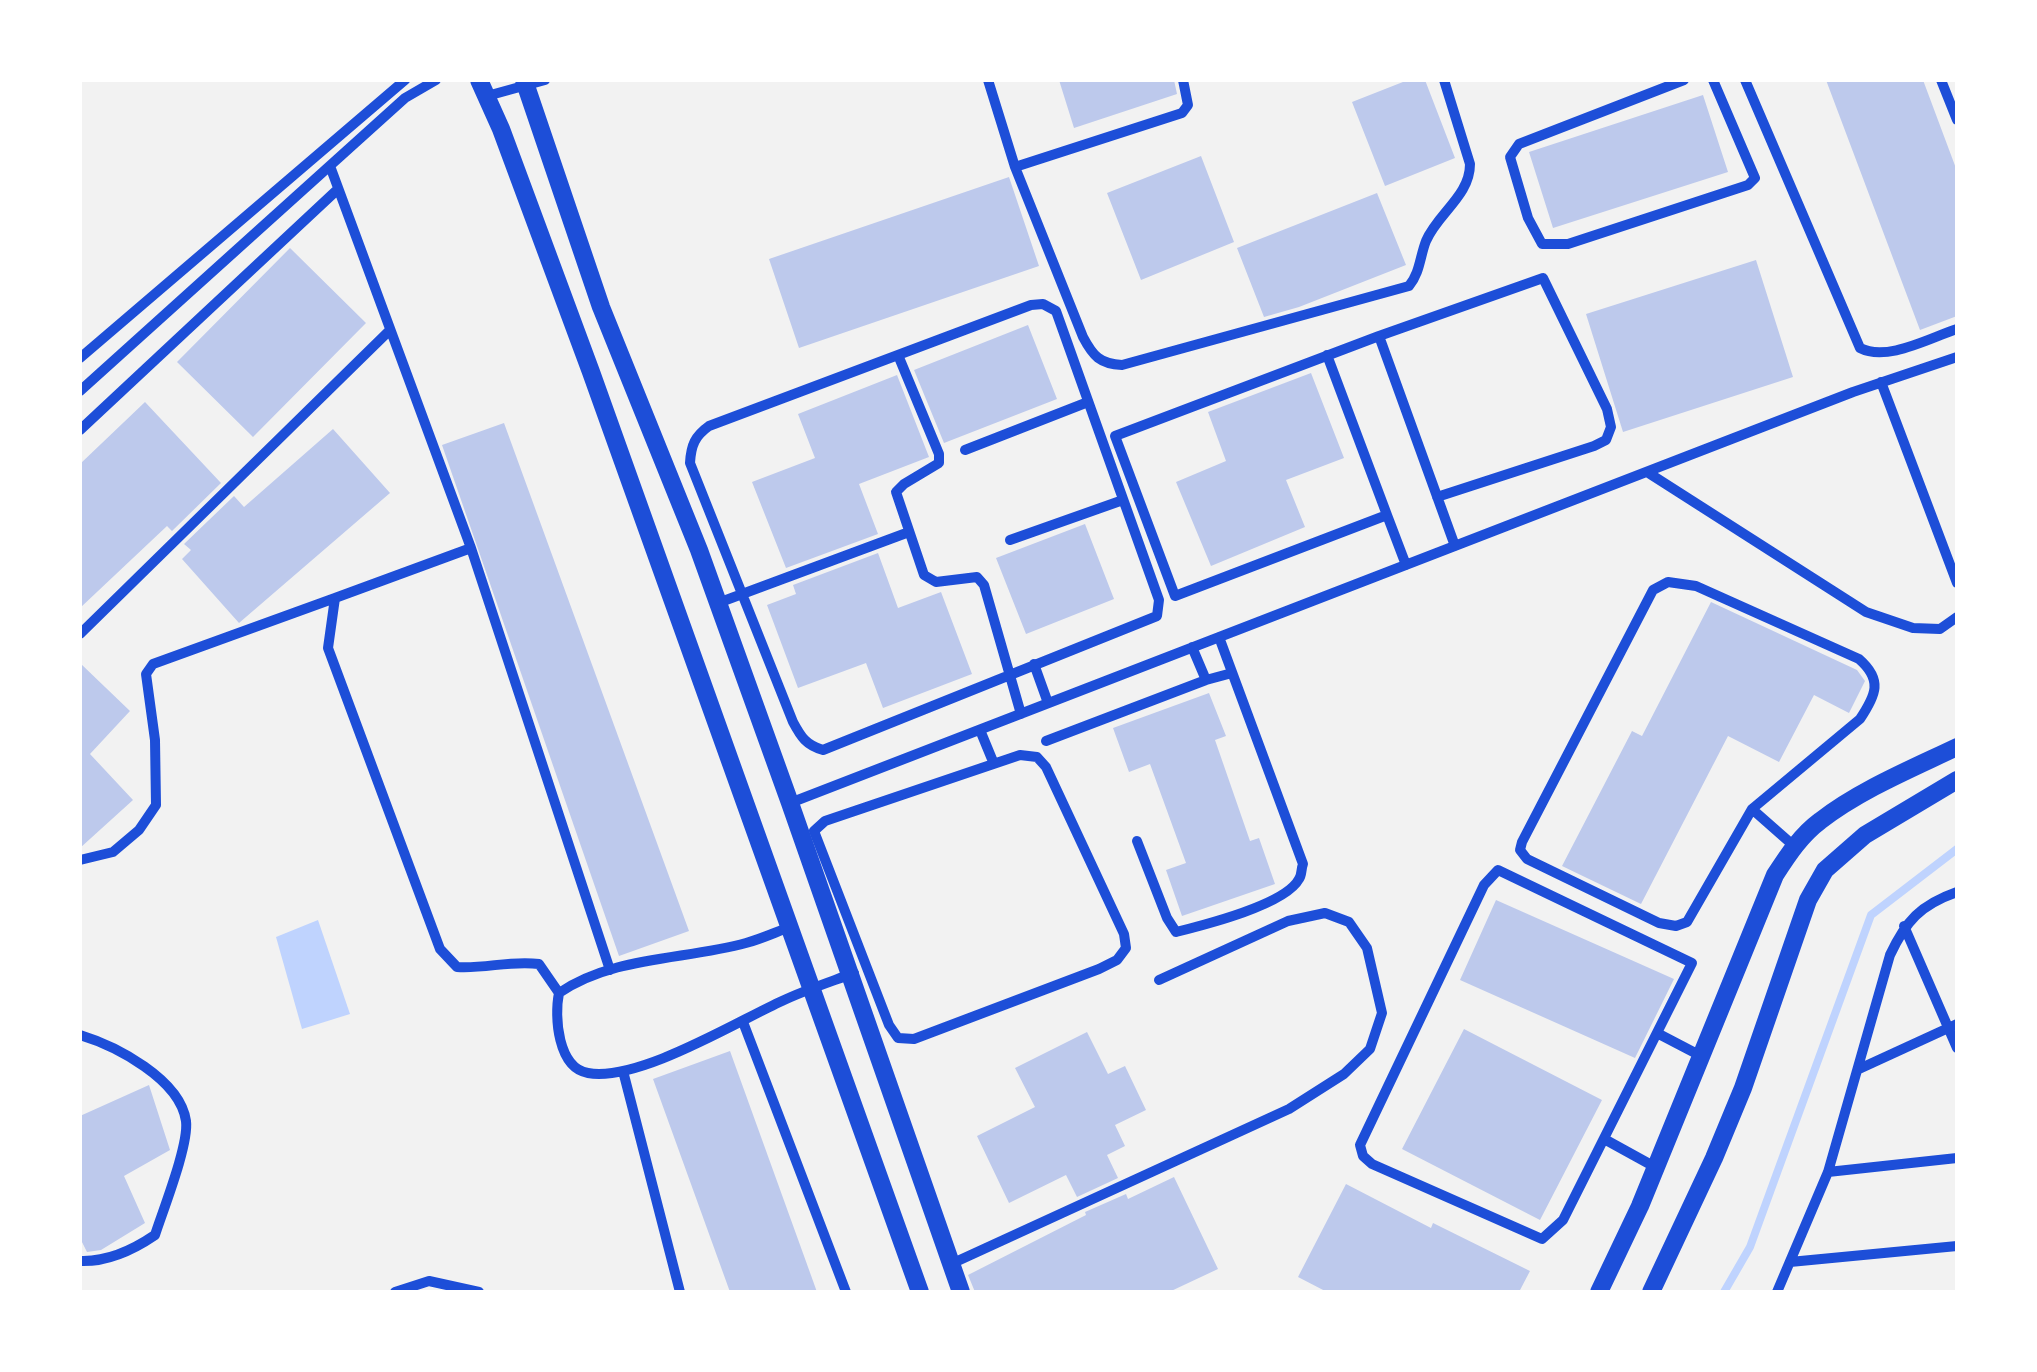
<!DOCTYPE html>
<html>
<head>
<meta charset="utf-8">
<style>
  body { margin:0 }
  #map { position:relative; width:2037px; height:1372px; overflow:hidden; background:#f2f2f2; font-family:Helvetica,sans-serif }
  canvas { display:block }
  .frame { position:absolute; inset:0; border:82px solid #fff; pointer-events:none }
</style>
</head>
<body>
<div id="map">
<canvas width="2037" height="1372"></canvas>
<div class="frame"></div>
</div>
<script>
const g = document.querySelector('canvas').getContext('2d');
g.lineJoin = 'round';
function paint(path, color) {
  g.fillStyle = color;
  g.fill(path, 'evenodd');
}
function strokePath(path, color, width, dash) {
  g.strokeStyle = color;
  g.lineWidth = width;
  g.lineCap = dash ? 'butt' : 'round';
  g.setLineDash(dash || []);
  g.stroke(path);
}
paint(new Path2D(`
  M318,920L350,1014L302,1029L276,937Z`), '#bfd3fe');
strokePath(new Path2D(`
  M1724,1292L1750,1247L1871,915L1957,849`), '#bfd3fe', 8);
paint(new Path2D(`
  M1059,80H1174L1177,94L1074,128Z
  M1408,80H1425L1455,158L1385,186L1352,102Z
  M1826,80H1923L1957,171V316L1920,330Z
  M1703,95L1728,172L1553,228L1529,152Z
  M1201,156L1234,242L1141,280L1107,193Z
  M1009,177L1039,266L799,348L769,259Z
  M1377,193L1406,265L1299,307L1264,317L1237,248Z
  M290,248L366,323L253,437L177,362Z
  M1756,260L1793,377L1623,432L1586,314Z
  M1028,325L1057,399L944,443L914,370Z
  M1311,373L1344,458L1286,480L1305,527L1211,566L1176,482L1226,461L1208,412Z
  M897,375L929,457L859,484L878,534L786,568L752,482L815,458L798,414Z
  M145,402L221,483L172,531L167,526L80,608V464Z
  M504,423L689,931L619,956L442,445Z
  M333,429L390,493L239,623L182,559L191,550L184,544L234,496L244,507Z
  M1085,524L1114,599L1026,634L996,558Z
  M878,553L898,608L941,592L972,674L883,708L866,663L798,688L767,605L796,594L793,585Z
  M1711,602L1857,670L1865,681L1849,713L1814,695L1779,762L1728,736L1641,904L1562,866L1632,731L1642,736Z
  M80,663L130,711L90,754L133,800L80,848Z
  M1209,693L1226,736L1215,740L1250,841L1259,838L1275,884L1182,916L1166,870L1186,863L1150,764L1129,772L1113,728Z
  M1496,900L1674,979L1635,1058L1460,980Z
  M1464,1029L1602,1100L1540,1220L1402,1149Z
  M1087,1032L1108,1074L1125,1066L1146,1110L1115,1125L1125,1146L1107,1155L1118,1178L1077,1197L1066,1175L1009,1203L977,1136L1035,1107L1015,1068Z
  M730,1051L817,1292H730L653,1079Z
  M149,1085L170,1150L124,1176L145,1223L101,1250L87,1252L80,1238V1116Z
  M1174,1177L1218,1269L1169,1292H975L968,1275L1086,1215L1085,1212L1126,1194L1128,1199Z
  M1346,1184L1431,1228L1433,1223L1530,1271L1519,1292H1327L1298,1277Z`), '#bdc9ec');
strokePath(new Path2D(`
  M988,80L1015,167L1083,337C1093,356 1100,364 1122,365L1409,286C1420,273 1420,256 1426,241C1438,213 1470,196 1470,164L1444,80
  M1684,80L1519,144L1510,157L1528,218L1542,244H1568L1748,185L1755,178L1713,80
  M1745,80L1860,348C1887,362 1929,338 1957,329
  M1941,80L1957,120
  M487,96L545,80
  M330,166L471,548L610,970
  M1015,167L1182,113L1188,105L1183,80
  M1043,304L1056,311L1159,600L1157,616L823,750C806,745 801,737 793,722L690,463C691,445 695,436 709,426L1031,305Z
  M1379,336L1543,278L1607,409L1611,427L1606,440L1594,446L1437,497
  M898,355L939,454V463L904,484L896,492L924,575L936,582L977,577L984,585L1021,714
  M1327,355L1387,515L1175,596L1115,436L1379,336L1455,546
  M80,358L405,80
  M1881,382L1957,583
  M80,391L405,98L436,80
  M80,430L337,190
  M965,450L1088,402
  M1647,472L1866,612L1913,628L1940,629L1957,617
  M1387,515L1406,565
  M1010,540L1123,500
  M471,548L335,598L328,648L440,949L457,967C485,969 511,960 539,964L559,993
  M1668,582L1696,586L1859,659C1883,680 1876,695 1860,719L1752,809L1687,922L1676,926L1659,923L1527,859L1520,850L1522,842L1653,590Z
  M718,603L909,532
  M80,634L389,331
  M1034,664L1048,703
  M1206,680L1232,673
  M980,730L994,764
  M1046,741L1206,680L1192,647
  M1020,755L1037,757L1046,767L1124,934L1126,948L1117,960L1099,969L914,1039L898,1038L889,1025L814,831L825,821Z
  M790,803L1853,392L1957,357
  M1752,809L1794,846
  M1137,841L1167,918L1176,932C1204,925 1285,905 1299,879C1302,875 1301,869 1303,864L1219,637
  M80,860L113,852L139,830L156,805L155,740L146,674L153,664L335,598
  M1498,870L1692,963L1563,1220L1542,1239L1372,1164L1363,1156L1360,1145L1484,885Z
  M1904,926L1957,1048
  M790,927C776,932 761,939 746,943C684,960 613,956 559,993C554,1017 558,1068 588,1073C638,1082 736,1022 782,1001C805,990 830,982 854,973
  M743,1022L846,1292
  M1657,1033L1701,1056
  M80,1035C116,1046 180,1079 186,1121C189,1145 163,1210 155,1235C133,1250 106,1262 80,1261
  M1859,1069L1957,1024
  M623,1071L680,1292
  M1606,1140L1655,1167
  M1828,1172L1957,1158
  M1790,1262L1957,1246
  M951,1264L1289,1109L1344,1074L1370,1049L1382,1013L1367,948L1349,922L1325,913L1288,921L1159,980
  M395,1292L429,1281L479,1292
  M1777,1292L1828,1172L1890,955C1906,921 1920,905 1957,892`), '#1d4ed8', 10);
strokePath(new Path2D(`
  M479,80L501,129L591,372L920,1292
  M524,80L601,307L699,550L790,803L961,1292
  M1599,1292L1640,1206L1775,875C1788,855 1801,835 1820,821C1860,790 1911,769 1957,747
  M1651,1292L1714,1158L1743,1088L1808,900L1825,870L1865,835L1957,780`), '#1d4ed8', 18);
</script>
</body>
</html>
